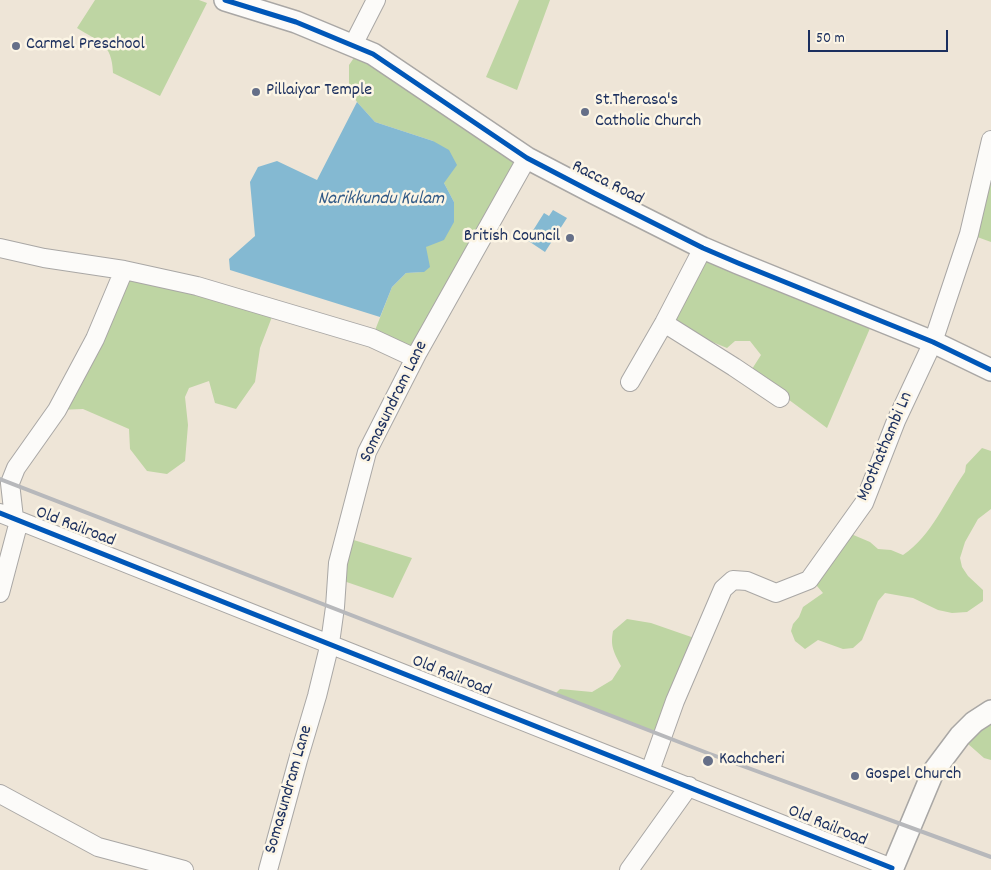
<!DOCTYPE html>
<html>
<head>
<meta charset="utf-8">
<style>
  body { margin:0 }
  #map { position:relative; width:991px; height:870px; overflow:hidden; background:#eee5d7; font-family:Dekko,sans-serif }
  canvas { display:block }
  .scale { position:absolute; left:808px; top:30px; width:140px; height:22px; box-sizing:border-box; border:2px solid #1b2f5e; border-top:0; padding-left:6px; font-size:15px; line-height:18px; white-space:nowrap; color:#1b2f5e; -webkit-text-stroke:4px #fcf5e5; paint-order:stroke }
</style>
</head>
<body>
<div id="map">
<canvas width="991" height="870"></canvas>
<div class="scale">50 m</div>
</div>
<script>
const g = document.querySelector('canvas').getContext('2d');
g.lineJoin = 'round';
function paint(path, color) {
  g.fillStyle = color;
  g.fill(path, 'evenodd');
}
function strokePath(path, color, width, dash) {
  g.strokeStyle = color;
  g.lineWidth = width;
  g.lineCap = dash ? 'butt' : 'round';
  g.setLineDash(dash || []);
  g.stroke(path);
}
function label(font, color, halo, rows, align = 'center') {
  g.font = font + ' Dekko,sans-serif';
  g.lineWidth = 5;
  g.setLineDash([]);
  g.textBaseline = 'middle';
  g.strokeStyle = halo;
  g.fillStyle = color;
  for (const [text, x, y, turn = 0] of rows) {
    g.save();
    g.translate(x, y);
    g.rotate((+turn || 0) * Math.PI / 180);
    g.textAlign = isNaN(turn) ? turn : align;
    if (halo) g.strokeText(text, 0, 0);
    g.fillText(text, 0, 0);
    g.restore();
  }
}
paint(new Path2D(`
  M95,0H199L207,3L160,96L113,73C112,43 99,42 77,28Z
  M519,0H550L517,90L486,77Z
  M358,52L527,158L418,352L372,338L392,287L406,273L423,272L426,247L454,202L444,183L433,141L375,122L357,102L349,89V65Z
  M991,140V242L969,234Z
  M703,248L874,319L827,428L777,391L752,369L761,355L750,341H735L727,348L700,337L670,338L664,322Z
  M124,270L275,309L260,348L255,382L236,409L215,403L209,381L189,388L185,397L188,425L185,461L167,474L147,471L130,449L129,429L83,409L57,410Z
  M982,448L991,451V509L978,519L965,542L960,558L962,567L968,576L983,590V601L967,612L952,613L938,610L913,598L885,593L878,601L862,640L853,648L843,649L818,640L805,649L795,641L791,631L793,624L799,617L803,607L823,593L817,586L809,580L844,531L870,542L878,549L891,550L903,555C932,536 946,499 965,472L966,465Z
  M344,537L412,558L393,598L335,578Z
  M627,619L651,623L700,640L663,735L556,693L560,689L592,692L612,680L621,666C614,652 610,647 613,631Z
  M991,711V760L984,758L967,743Z`), '#bed5a3');
paint(new Path2D(`
  M357,102L375,122L433,141L449,150L457,165L444,183L454,202V222L444,240L426,247L430,267L424,272L406,273L392,287L380,317L230,270L229,259L255,236L250,182L258,167L277,161L317,180Z
  M553,210L567,218L545,252L527,240L544,213L549,216Z`), '#84b9d2');
const minor = new Path2D(`
  M353,45L376,0
  M0,248L44,258L124,270L197,286L372,338L415,358
  M664,323L734,367L780,398
  M630,382L664,323L703,248
  M0,513L892,868
  M14,518L10,483L16,468L57,410L95,339L124,270
  M0,593L19,521
  M650,771L675,701L723,589L733,580L747,581L776,593L809,580L864,503L896,421L933,342L969,234L991,140
  M0,794L98,847L184,870
  M268,870L298,760L317,696L330,643L335,607L338,563L367,452L418,352L527,158
  M629,870L689,786`);
const tertiary = new Path2D(`
  M225,0L296,22L373,54L527,158L594,193L703,248L738,263L933,342L991,370
  M892,870L933,772L960,736L974,722L991,711`);
strokePath(minor, '#a9a7a5', 20);
strokePath(tertiary, '#a9a7a5', 24);
strokePath(minor, '#fcfbf9', 18);
strokePath(tertiary, '#fcfbf9', 21);
strokePath(new Path2D(`
  M0,479L710,754L991,857`), '#b7b8bb', 4);
strokePath(new Path2D(`
  M225,0L296,22L373,54L527,158L594,193L703,248L738,263L933,342L991,370
  M0,513L892,868`), '#0057b8', 5);
for (const [x, y, r, color] of [
  [16,46,5,"#656f88"],
  [256,92,5,"#656f88"],
  [585,112,5,"#656f88"],
  [570,238,5,"#656f88"],
  [708,761,6,"#656f88"],
  [855,776,5,"#656f88"]
]) {
  const dot = new Path2D();
  dot.arc(x, y, r, 0, 2 * Math.PI);
  g.fillStyle = color;
  g.fill(dot);
  strokePath(dot, '#fcf5e5', 2);
}
label('18px', '#1b2f5e', '#fcf5e5', [
  ["Carmel Preschool",26,46],
  ["Pillaiyar Temple",266,92],
  ["St.Therasa's",595,102],
  ["Catholic Church",595,123],
  ["British Council",560,238,"right"],
  ["Kachcheri",719,761],
  ["Gospel Church",865,776]
], 'left');
label('18px', '#1b2f5e', '#fcf5e5', [
  ["Racca Road",607,184,27],
  ["Somasundram Lane",395,402,-64],
  ["Moothathambi Ln",886,447,-67],
  ["Old Railroad",75,528,21],
  ["Old Railroad",451,677,22],
  ["Somasundram Lane",290,790,-74],
  ["Old Railroad",827,827,22]
]);
label('italic 19px', '#305986', '#fcf5e5', [
  ["Narikkundu Kulam",381,200]
]);
</script>
</body>
</html>
